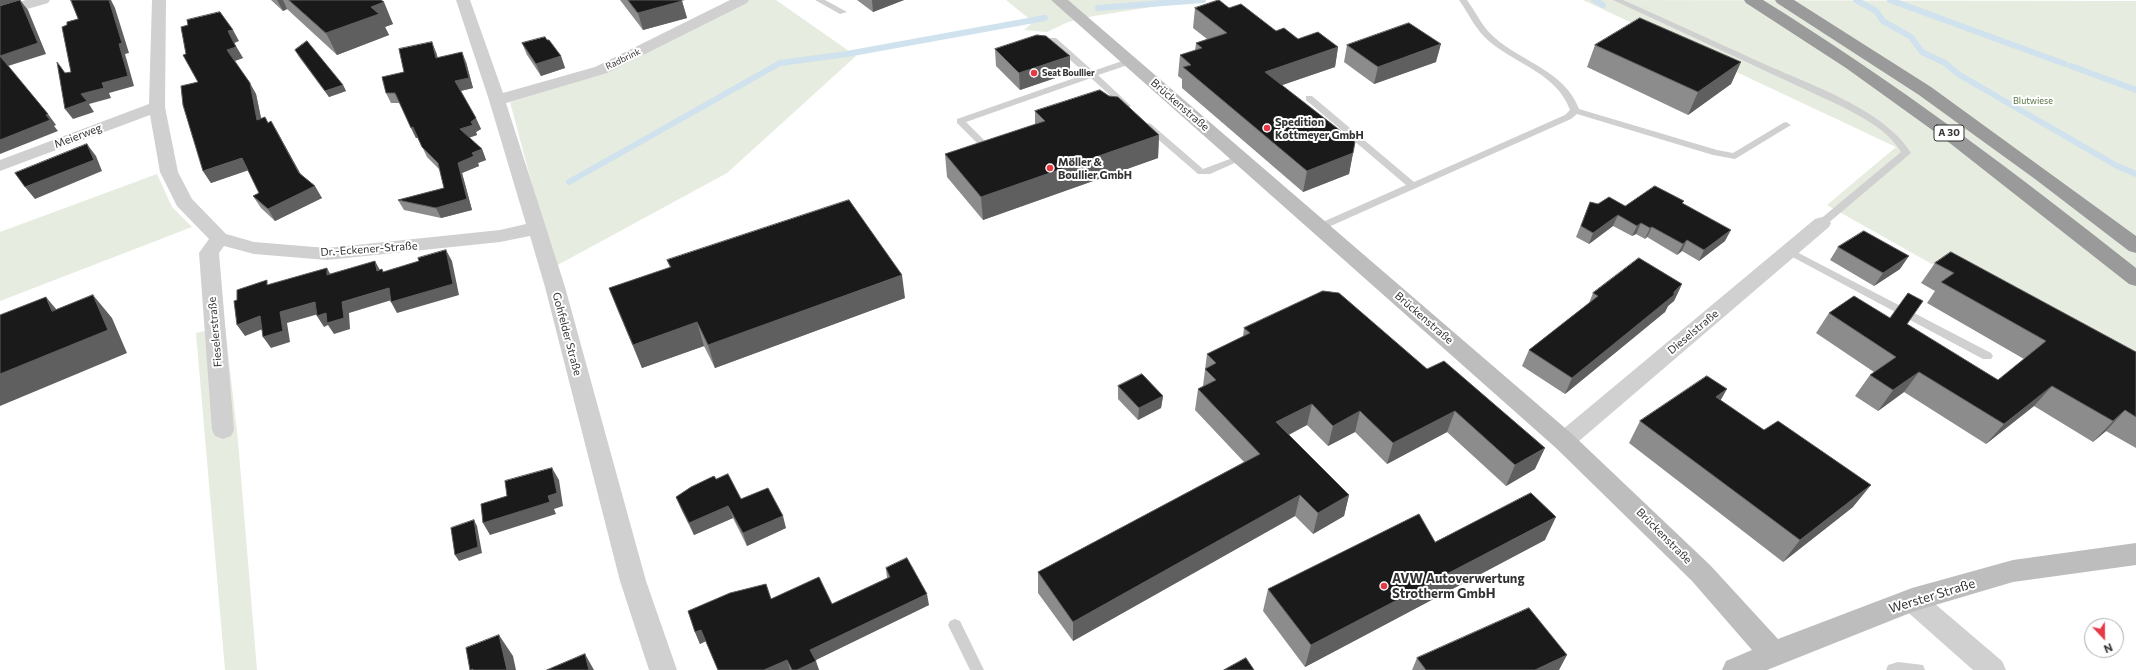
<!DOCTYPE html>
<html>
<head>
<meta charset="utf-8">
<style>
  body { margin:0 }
  #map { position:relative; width:2136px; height:670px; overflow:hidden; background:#fff; font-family:Commissioner,sans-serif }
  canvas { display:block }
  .north { position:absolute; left:2084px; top:618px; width:40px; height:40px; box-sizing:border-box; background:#fff; border:1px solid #adadad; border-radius:50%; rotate:158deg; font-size:11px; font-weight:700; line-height:16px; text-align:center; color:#333 }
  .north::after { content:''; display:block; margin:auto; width:14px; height:18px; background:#e63946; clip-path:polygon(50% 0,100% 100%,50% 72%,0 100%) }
</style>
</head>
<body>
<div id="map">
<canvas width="2136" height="670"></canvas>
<div class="north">N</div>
</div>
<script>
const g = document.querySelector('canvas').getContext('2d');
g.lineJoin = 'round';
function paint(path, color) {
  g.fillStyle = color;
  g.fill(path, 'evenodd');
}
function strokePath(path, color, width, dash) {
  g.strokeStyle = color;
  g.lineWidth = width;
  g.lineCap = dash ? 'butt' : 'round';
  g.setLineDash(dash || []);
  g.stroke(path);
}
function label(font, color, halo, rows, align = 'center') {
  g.font = font + ' Commissioner,sans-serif';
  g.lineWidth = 4;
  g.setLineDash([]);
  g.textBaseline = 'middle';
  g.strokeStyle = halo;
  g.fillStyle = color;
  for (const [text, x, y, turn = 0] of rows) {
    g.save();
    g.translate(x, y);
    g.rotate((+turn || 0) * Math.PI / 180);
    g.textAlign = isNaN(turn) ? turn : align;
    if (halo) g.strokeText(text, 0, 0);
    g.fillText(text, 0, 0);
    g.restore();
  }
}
paint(new Path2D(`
  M745,0H776L856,56L727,173L554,267L510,102L605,71Z
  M1006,0H1196L1094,16L1068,22L1047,32L1024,30L1033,22Z
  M1583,0L2136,1V379L1827,205L1896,147Z
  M157,174L172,207L192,227L0,301V232Z
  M225,326L238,441L257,670H225L196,333Z`), '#e6ecdf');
strokePath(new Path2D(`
  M1594,0L1603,5
  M1856,0L1876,11L1883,21L1911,37L1922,52L1945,63L1958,74L2117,166L2136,174
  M1890,0L2065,64
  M1098,8L1203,0
  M2071,66L2136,90
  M569,182L780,63L847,54L1045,18`), '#cfe2ee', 6);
paint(new Path2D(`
  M815,0H825L847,12L840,14Z
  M1459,0H1467C1476,12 1482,27 1494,37C1523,63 1564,70 1579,109L1717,150L1733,153L1783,123L1786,122L1791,125L1735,159L1713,155L1577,114L1571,119L1324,229H1316L1315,227L1316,225L1406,185L1306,100V96H1312L1414,182L1565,115L1570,110C1557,74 1518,65 1490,42C1476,31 1469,14 1459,0Z
  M1613,0H1623C1670,21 1716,42 1762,63C1808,84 1884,109 1911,153L1826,225H1818L1817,223L1818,221L1901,152C1888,130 1865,119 1843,107Z
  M1050,38H1056L1093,71L1128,59H1134V63L1098,75L1131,106L1127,109L1124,108L1091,78L966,122L987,143L994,141L999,144L994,147L982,148L957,123V119L1086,74L1050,42Z
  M1148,123L1151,124L1203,169L1238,156L1241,155L1246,158L1210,174H1198L1145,128V124Z
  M1789,248L1991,353L1993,356L1991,359H1983L1785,253L1784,251L1785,249Z
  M955,619L960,621L984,670H970L948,625L950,621Z
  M1898,662L1923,665L1925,670H1886L1888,665Z`), '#d0d0d0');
paint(new Path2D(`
  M26,0H50L48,3L0,17V7Z
  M152,0H166L165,107L178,172L192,199L226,234L254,242L327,248L500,230L526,224L489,100L456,0H470L503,93L595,67L730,0H749L747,3L607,73L506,103L565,287L646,581L677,670H649L620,581L545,287L530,236L500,242L327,260L254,254L224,246L219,253L234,430L231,436L223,439L215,436L212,430L199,253L209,239L177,206L160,172L150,115L0,171V160L149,104Z
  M1822,217L1829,219L1831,223L1829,227L1572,447L1564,450L1556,447L1553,441L1556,435L1815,219Z
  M1912,589L1921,592L2002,661L2006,670H1973L1903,608L1899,600L1903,592Z`), '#d0d0d0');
paint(new Path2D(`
  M1051,0H1068L1572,434L1710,565L1778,639L1912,588L2013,560L2136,543V565L2013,582L1915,611L1767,670H1722L1726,661L1752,650L1692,581L1556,448Z`), '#bdbdbd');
paint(new Path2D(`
  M1744,0H1763C1894,81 2016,173 2136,268V286L2129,284L1942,137L1846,68L1746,3Z
  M1775,0H1794L1931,87L2136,236V253L2129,251L2035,179L1919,95L1777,3Z`), '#9a9a9a');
paint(new Path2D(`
  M271,0H381L393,24L385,27L389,35L337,55L287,9L283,11Z
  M620,0H685L682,1L687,18L643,30Z
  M857,0H904L873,12Z
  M1195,8H1229L1276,31L1298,39L1338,47L1335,67L1282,85L1353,153L1349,174L1303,192L1182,88V79L1178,76L1180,55L1195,51L1196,43L1207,39L1193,28Z
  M239,41L234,43L243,58L235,61L256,94L261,118L268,123L271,121L300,173L322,198L275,221L261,208L253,196L259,193L248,170L211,183L203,171L198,82L186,54Z
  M522,43L561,56L565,68L541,76L527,55Z
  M1347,45L1436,62L1374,84L1344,62Z
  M1595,45L1741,62L1731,84L1688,115L1587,67Z
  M995,49L1070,56V73L1020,90L996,66Z
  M295,50L343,85L346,91L329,97L299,57Z
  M436,52L438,58L466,62L473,88L461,91L481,129L476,132L477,135L469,138L482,149L486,160L478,163L479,166L462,173L472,210L441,218L404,210L398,200L444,188L440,170L427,157L418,138H416L400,103H391L386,93L404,72Z
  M1035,111L1159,135L1158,158L983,220L947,177L945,154L1035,125Z
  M1590,202L1598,204L1625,206L1683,204L1725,241L1699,261L1682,251L1677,255L1647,237L1645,239L1636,234L1632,236L1613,226L1589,244L1576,237Z
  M1838,247L1900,269L1874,286L1830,260Z
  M667,260L905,298L715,368L704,346L642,368L618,311L609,288L670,268Z
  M1935,263L2136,352V448L2106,431L2093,442L2034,406L1986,444L1904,392L1878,411L1855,396L1870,375L1874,372L1816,333L1829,313L1890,318L1998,380L2024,359L1927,303L1935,291L1921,283Z
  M1682,284L1674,301L1668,306L1665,312L1565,394L1522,366L1529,350L1589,303L1593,293Z
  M1323,291L1535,469L1506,486L1447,432L1387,464L1355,432L1328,446L1307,425L1289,435L1349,495L1344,516L1313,534L1295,516L1073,641L1038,593V572L1244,462L1195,410L1198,389L1203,386L1207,354L1243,337L1244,328Z
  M1118,386L1163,396L1161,408L1138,420L1118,399Z
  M1720,400L1853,507L1783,562L1629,443L1640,421Z
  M716,479L741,499L786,528L747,546L733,518L694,535L681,509L676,497Z
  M1545,540L1305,667L1263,611L1268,589L1435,542Z
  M886,568L929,605L815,660L819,670H718L706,641L700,644L695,632L771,599L832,604L887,578Z
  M1417,658L1559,670H1412Z`), '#8c8c8c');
paint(new Path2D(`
  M0,0H20L0,6Z
  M20,0L28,10L46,54L8,66L0,56Z
  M109,0H111L115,8L129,53L125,54L134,86L109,93L111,98L89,104L94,112L73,119L65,109L81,94L102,83Z
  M277,0H283L287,9L283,11Z
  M872,0H904L873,12Z
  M682,1L687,18L643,30L638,13Z
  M384,2L393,24L385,27L389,35L337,55L326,33L371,7Z
  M233,30L239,41L234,43L243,58L234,61L227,50L228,31Z
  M432,42L436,52L440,68L436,58Z
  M1441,44L1436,62L1374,84L1378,67Z
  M1338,47L1335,67L1262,92L1265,72Z
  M462,52L466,62L473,88L460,91L455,81Z
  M561,56L565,68L541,76L536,64Z
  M1070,56V73L1020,90L1019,73Z
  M1741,62L1731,84L1688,115L1698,92Z
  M250,83L256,94L264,132L257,120Z
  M343,85L346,91L329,97L325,91Z
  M48,114L56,125L54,126L58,131L0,154V140Z
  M476,118L481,129L476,132L477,135L464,139L460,129Z
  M271,121L278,133L306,184L299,173Z
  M413,127L418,138H416L411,128Z
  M1159,135L1158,158L983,220L981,197Z
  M87,144L96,156L102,171L35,199L25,187Z
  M482,149L486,160L478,163L479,166L462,173L472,210L441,218L436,208L458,163L472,153Z
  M1353,153L1349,174L1303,192L1307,171Z
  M242,158L249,170L211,183L203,171Z
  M315,186L322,198L275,221L268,209Z
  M1618,215L1613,226L1589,244L1593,233Z
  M1641,223L1636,234L1632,236L1637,226Z
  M1652,227L1647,237L1645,239L1650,228Z
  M1731,230L1725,241L1699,261L1704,250Z
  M1687,240L1682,251L1677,255L1683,244Z
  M446,250L452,261L459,295L397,313L391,302Z
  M1909,256L1900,269L1874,286L1883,273Z
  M375,261L381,272L377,271Z
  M327,268L333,279L327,275Z
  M902,275L905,298L715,368L708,345Z
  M1682,284L1674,301L1668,306L1665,312L1565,394L1572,378Z
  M389,288L395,299L349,313L350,329L334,334L328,325L324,327L317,316L342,302Z
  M93,295L112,318L127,353L0,406V374Z
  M46,297L66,321L52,311Z
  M315,302L322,313L287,323L290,342L271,348L263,337L280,312Z
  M260,316L268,327L245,336L237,325Z
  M697,322L704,346L642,368L633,345Z
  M1919,372L1904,392L1878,411L1893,390Z
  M2052,386L2034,406L1986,444L2004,424Z
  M1727,389L1714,412L1716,397Z
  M1163,396L1161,408L1138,420L1139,408Z
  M1312,404L1307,425L1272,443L1276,422Z
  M2125,410L2106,431L2093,442L2113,421Z
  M1360,411L1355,432L1328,446L1333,426Z
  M1455,411L1447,432L1387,464L1393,443Z
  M1545,448L1535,469L1506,486L1515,465Z
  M552,468L559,480L563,506L554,509L556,514L490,535L483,523L548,496Z
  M1871,485L1853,507L1783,562L1800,540Z
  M1300,495L1295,516L1073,641V622Z
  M1349,495L1344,516L1313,534L1318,513Z
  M728,506L733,518L694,535L689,523Z
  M783,516L786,528L747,546L743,533Z
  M1556,517L1545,540L1305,667L1311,645Z
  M474,520L477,526L482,553L459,561L455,555Z
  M927,594L929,605L814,661L810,650Z
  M701,630L706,641L700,644L695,632Z
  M499,635L513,656L516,670H507Z
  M585,654L594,670H589Z
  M1567,655L1559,670H1535Z
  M787,660L790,670H764Z
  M816,661L819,670H797Z`), '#5f5f5f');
const building = new Path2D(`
  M20,0L38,43L0,56V6Z
  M71,0H109L122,43L119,44L128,76L102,83L104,88L81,94L87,101L65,109L57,62L65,73L71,72L62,27L67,25V22L78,19Z
  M289,0H381L384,2L371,7L379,14L326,33Z
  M628,0H681L682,1L638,13Z
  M1219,0L1229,8L1241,4L1276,31L1284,28L1298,39L1318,32L1338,47L1265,72L1355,142L1353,153L1307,171L1183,67L1191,65L1180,55L1202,48L1196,43L1227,33L1195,8Z
  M220,12L233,30L228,31L236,47L227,50L250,83L257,120L265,117L268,123L271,121L299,173L315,186L268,209L253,196L259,193L242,158L203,171L183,105L181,86L198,82L183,55L186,54L181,27L188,25L187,20Z
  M1640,18L1741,62L1698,92L1595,45Z
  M1409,23L1441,44L1378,67L1347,45Z
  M1037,35L1046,36L1070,56L1019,73L995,49Z
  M545,37L547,40H549L561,56L536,64L522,43Z
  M307,41L343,85L325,91L295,50Z
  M432,42L436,58L462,52L469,78L455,81L476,118L471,122L473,125L460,129L482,149L472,153L474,156L458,163L467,199L436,208L398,200L444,188L438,163L422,147L413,127L411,128L395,93H386L382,77L404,72L399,49Z
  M0,56L48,114L46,115L50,120L0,140Z
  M1100,90L1109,96L1118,97L1159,135L981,197L945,154L1045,121L1035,111Z
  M87,144L94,160L25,187L15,173Z
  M1655,186L1684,201L1682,203L1731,230L1704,250L1687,240L1683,244L1652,227L1650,228L1641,223L1637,226L1618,215L1593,233L1581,226L1590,202L1598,204L1609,197L1625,206Z
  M849,200L902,275L708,345L697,322L633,345L609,288L671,267L667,260Z
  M1864,231L1909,256L1883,273L1838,247Z
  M446,250L453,284L391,302L389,288L342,302L344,318L327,323L326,313L317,316L315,302L280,312L283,331L263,337L260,316L237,325L234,301L237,300V290L267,280V285L327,268V275L375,261L377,271L382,269L383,272L419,261L418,258Z
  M1951,252L2136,352V417L2125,410L2113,421L2052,386L2004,424L1919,372L1893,390L1870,375L1896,357L1829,313L1854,296L1890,318L1908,293L1923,301L1907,324L1998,380L2046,341L1941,282L1954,273L1935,263Z
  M1639,258L1682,284L1674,292V295L1572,378L1529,350L1598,296L1593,293Z
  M1323,291L1339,293L1427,369L1444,361L1545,448L1515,465L1455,411L1393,443L1360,411L1333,426L1312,404L1276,422L1349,495L1318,513L1300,495L1073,622L1038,572L1260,454L1198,389L1216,380L1205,369L1216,363L1207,354L1250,333L1244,328Z
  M93,295L108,330L0,374V315L46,297L52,311Z
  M1142,374L1163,396L1139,408L1118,386Z
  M1707,376L1727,389L1716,397L1764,430L1778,421L1871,485L1800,540L1640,421Z
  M552,468L557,493L548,496L550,502L483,523L481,504L507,496L505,481Z
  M728,474L741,499L768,488L783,516L743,533L728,506L689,523L676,497L691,487L714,476L716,479Z
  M1531,493L1556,517L1311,645L1268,589L1419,514L1435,542Z
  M474,520L478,547L455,555L451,528Z
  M907,558L927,594L810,650L816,661L797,670H792L787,660L764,670H718L701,630L695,632L688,611L730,593L766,584L771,599L819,577L832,604L890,577L886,568Z
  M1529,608L1567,655L1535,670H1426L1417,658Z
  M499,635L507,670H473V669L470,670L466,648Z
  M585,654L589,670H547Z
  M1246,658L1254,670H1224Z`);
paint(building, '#1a1a1a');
strokePath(building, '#5f5f5f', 1);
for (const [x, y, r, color] of [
  [1034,73,4,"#e63946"],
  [1267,128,4,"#e63946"],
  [1050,168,4,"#e63946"],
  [1384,586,4,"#e63946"]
]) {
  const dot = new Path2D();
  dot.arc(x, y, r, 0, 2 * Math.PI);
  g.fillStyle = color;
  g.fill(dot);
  strokePath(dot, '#fff', 1.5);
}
label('9px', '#333', '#fff', [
  ["Radbrink",623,59,-26]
]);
label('bold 9px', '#333', '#fff', [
  ["Seat Boullier",1042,73]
], 'left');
label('9px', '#56703f', '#fff', [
  ["Blutwiese",2033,101]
]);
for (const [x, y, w] of [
  [1949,133,30]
]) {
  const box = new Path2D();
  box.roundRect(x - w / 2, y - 8, w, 16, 3);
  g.fillStyle = '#fff';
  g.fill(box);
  strokePath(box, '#333', 1);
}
label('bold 10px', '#333', null, [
  ["A 30",1949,133]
]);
label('11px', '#333', '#fff', [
  ["Brückenstraße",1180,105,41],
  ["Meierweg",78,136,-21],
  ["Dr.-Eckener-Straße",369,249,-4],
  ["Brückenstraße",1424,318,41],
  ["Fieselerstraße",215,332,-95],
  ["Dieselstraße",1693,332,-40],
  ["Gohfelder Straße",567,334,75],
  ["Brückenstraße",1664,536,45]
]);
label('bold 11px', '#333', '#fff', [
  ["Spedition",1275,122],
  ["Kottmeyer GmbH",1275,135],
  ["Möller &",1058,162],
  ["Boullier GmbH",1058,175]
], 'left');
label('bold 13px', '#333', '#fff', [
  ["AVW Autoverwertung",1392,579],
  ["Strotherm GmbH",1392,594]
], 'left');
label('13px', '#333', '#fff', [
  ["Werster Straße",1932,596,-17]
]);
</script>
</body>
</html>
